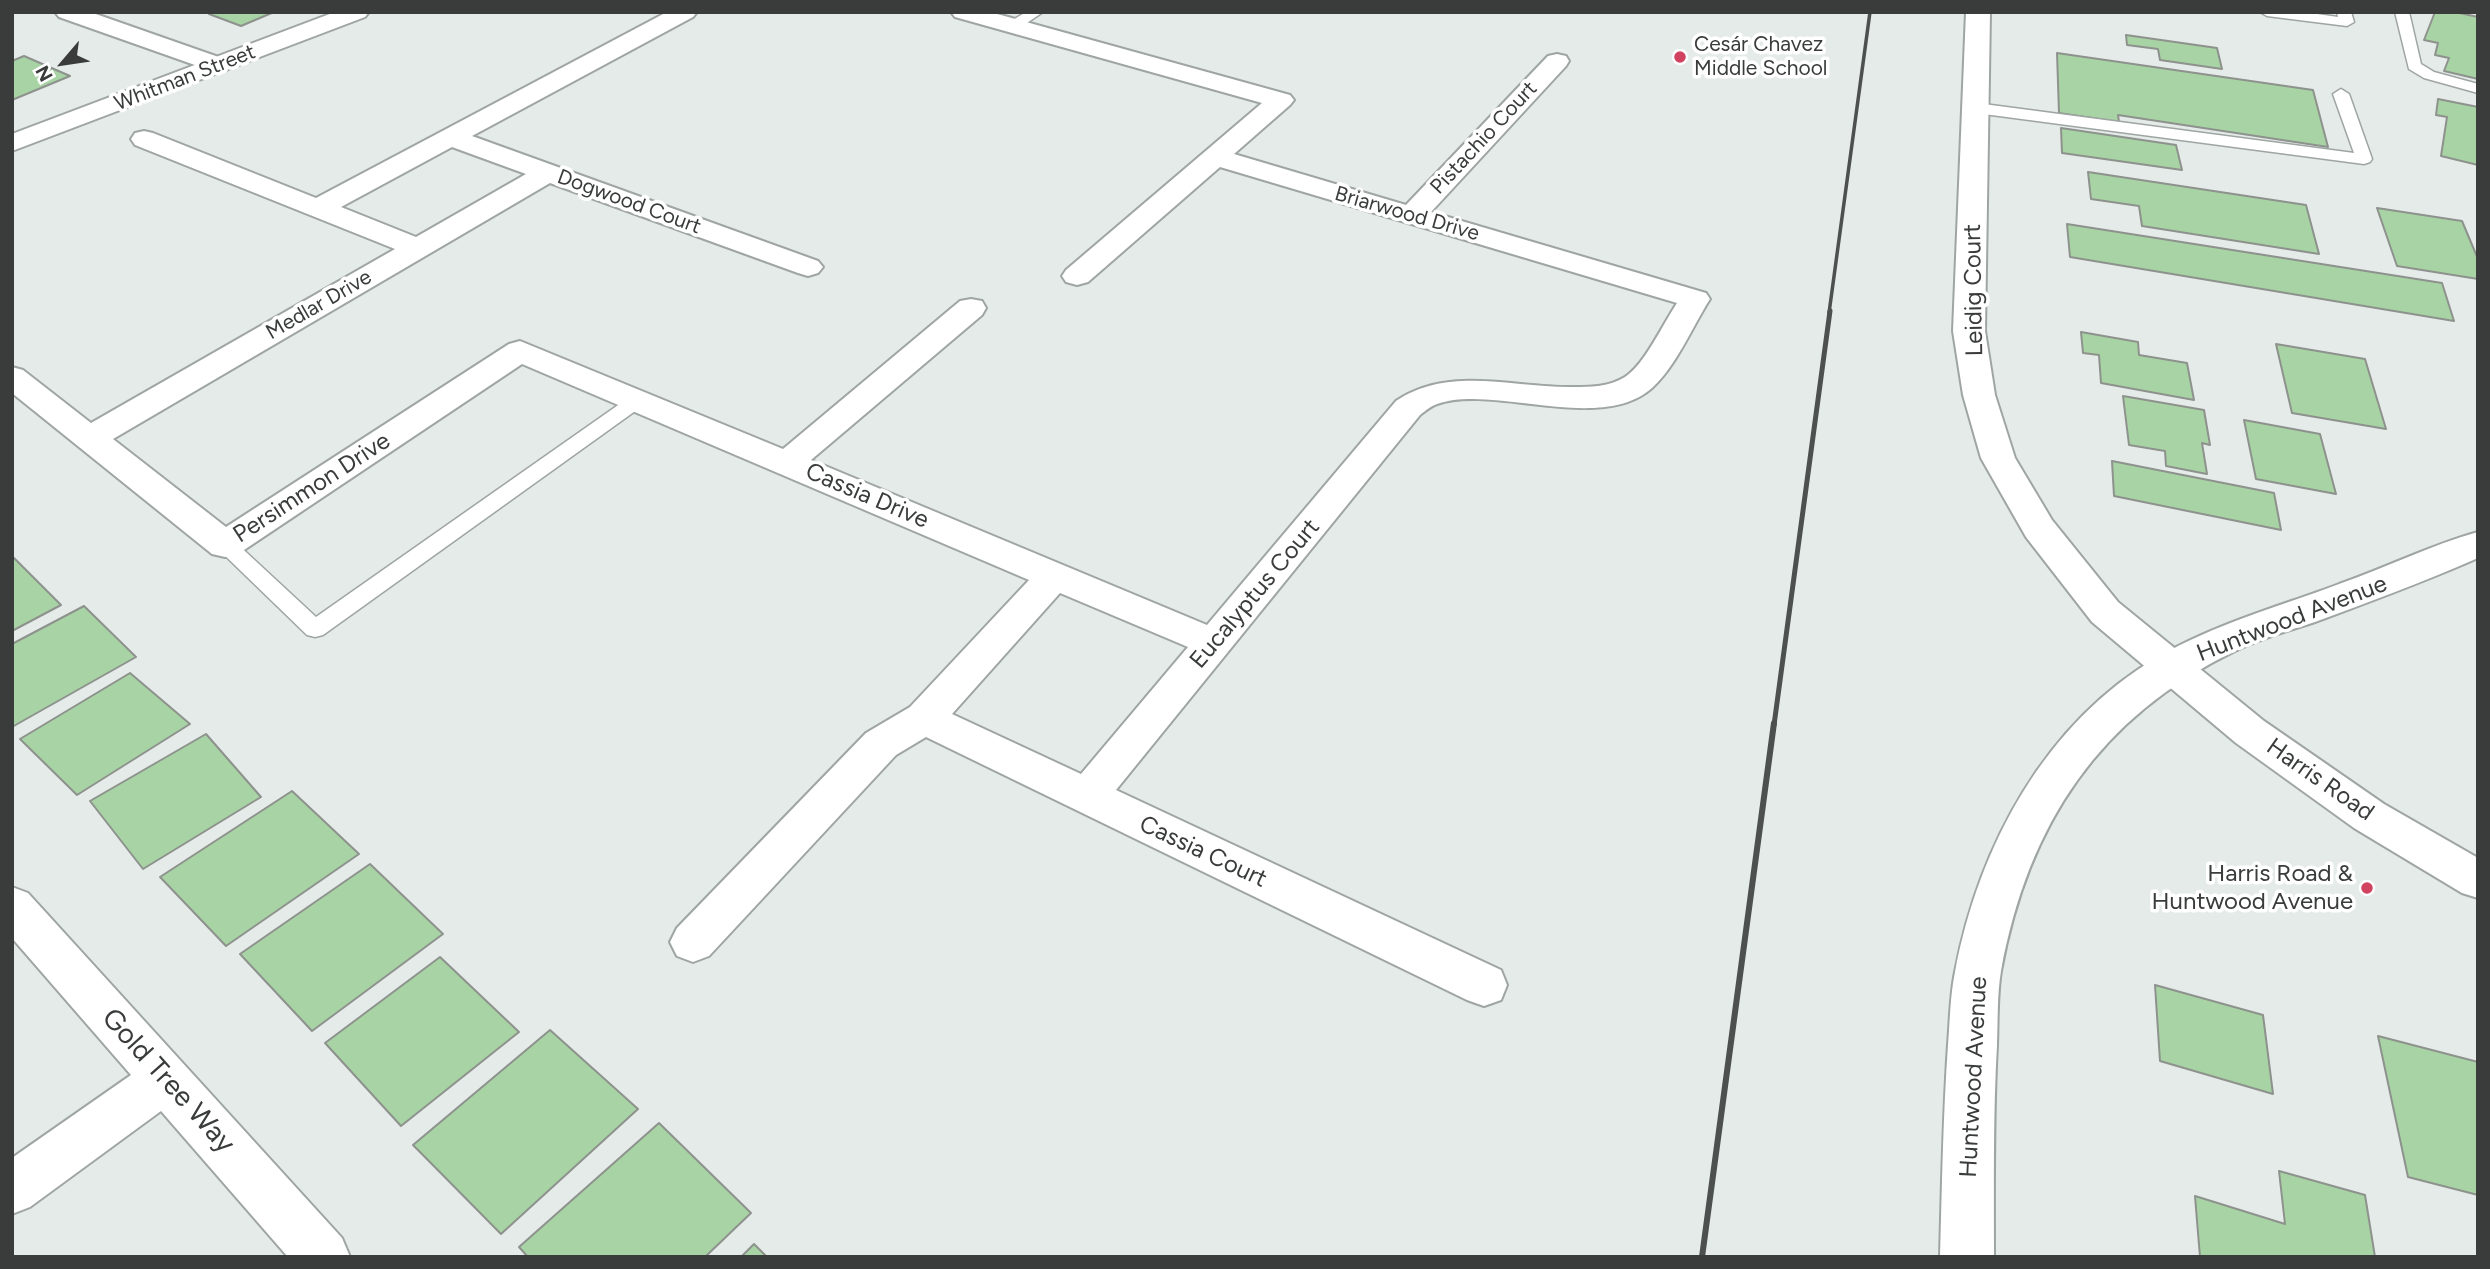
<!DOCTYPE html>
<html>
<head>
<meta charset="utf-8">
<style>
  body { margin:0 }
  #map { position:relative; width:2490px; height:1269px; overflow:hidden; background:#e4ebe9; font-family:Figtree,sans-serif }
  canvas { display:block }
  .frame { position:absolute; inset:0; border:14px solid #393c3b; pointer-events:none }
  .north { position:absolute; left:28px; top:28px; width:70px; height:70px; -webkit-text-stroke:5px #fff; paint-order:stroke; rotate:241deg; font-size:19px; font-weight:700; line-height:28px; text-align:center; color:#393c3b }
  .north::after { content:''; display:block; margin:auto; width:24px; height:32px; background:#393c3b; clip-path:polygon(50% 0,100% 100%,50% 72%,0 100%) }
</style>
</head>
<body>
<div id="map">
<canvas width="2490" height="1269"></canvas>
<div class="frame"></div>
<div class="north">N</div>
</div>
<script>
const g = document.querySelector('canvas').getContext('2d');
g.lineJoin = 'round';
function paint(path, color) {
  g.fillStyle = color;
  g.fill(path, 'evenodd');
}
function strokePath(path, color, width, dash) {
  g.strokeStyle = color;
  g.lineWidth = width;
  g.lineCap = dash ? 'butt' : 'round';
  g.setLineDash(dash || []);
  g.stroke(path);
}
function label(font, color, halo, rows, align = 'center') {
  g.font = font + ' Figtree,sans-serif';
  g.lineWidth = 7;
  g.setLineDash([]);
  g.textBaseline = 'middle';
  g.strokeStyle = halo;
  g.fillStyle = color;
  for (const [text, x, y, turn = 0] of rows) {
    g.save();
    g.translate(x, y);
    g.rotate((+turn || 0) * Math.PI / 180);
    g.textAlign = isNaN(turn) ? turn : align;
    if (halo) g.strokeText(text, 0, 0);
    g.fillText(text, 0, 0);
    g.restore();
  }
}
const building = new Path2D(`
  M212,12H274L241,26L209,14Z
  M2435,12H2455L2478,17V79L2444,71L2449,58L2435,55L2438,43L2424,40Z
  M2126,35L2217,48L2222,69L2160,60L2158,49L2127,45Z
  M2057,53L2313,90L2328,147L2118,115L2119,122L2059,113Z
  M24,56L70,76L12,100V61Z
  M2438,99L2478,107V165L2441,156L2447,117L2436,115Z
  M2061,128L2176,145L2182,170L2062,153Z
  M2088,172L2306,205L2319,254L2142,226L2139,206L2091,199Z
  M2377,208L2462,221L2478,259V279L2397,266Z
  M2067,224L2442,283L2454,321L2070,257Z
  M2081,332L2138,342L2139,355L2187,363L2194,400L2101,383L2099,355L2083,353Z
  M2276,344L2365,359L2386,429L2292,413Z
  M2123,396L2204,410L2210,445L2202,443L2207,474L2166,466L2165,451L2129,445Z
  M2244,420L2320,434L2336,494L2256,479Z
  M2112,461L2274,493L2281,530L2114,496Z
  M14,558L61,605L12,631V559Z
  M84,606L136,657L12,727V644Z
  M130,673L190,724L77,795L20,739Z
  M206,734L261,797L143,869L90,801Z
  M292,791L359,854L226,946L160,877Z
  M370,864L443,934L312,1031L240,954Z
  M440,957L519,1032L401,1126L325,1043Z
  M2155,985L2263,1015L2273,1094L2160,1061Z
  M550,1030L638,1109L501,1234L413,1145Z
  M2378,1036L2478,1062V1195L2408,1177Z
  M659,1123L751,1213L705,1257H528L519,1247Z
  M2279,1171L2365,1195L2375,1257H2200L2195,1196L2285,1224Z
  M754,1244L767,1257H741Z`);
paint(building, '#a8d4a5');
strokePath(building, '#8e928d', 2);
const lane = new Path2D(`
  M1026,12H1043L1018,29H1008V23Z
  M2260,12H2303L2338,17L2337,12H2351L2354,22L2347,26L2267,16Z
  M2395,12H2409L2421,64L2434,72L2478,84V93L2424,78L2409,69Z
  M2341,89L2349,94L2372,159L2370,162L2364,164L1976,113L1968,108L1976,103L2354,153L2333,94Z
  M638,394L645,396L648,400L645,404L323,635L315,637L307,635L214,545L217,540L225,538L233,540L316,617L631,396Z`);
const street = new Path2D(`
  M55,12H90L227,60L230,65L227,70L218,72L209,70L59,17Z
  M667,12H697L693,17L472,136L818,261L823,267L818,273L808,276L798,273L550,183L113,439L226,527L509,344L520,341L783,449L960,301L971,299L982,301L986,308L982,315L811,460L1207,625L1396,401C1449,365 1514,388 1573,387C1591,387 1609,387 1625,377C1645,364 1663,324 1677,303L1220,167L1088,282L1077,285L1066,282L1062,276L1066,270L1262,103L955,17L951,12H990L1290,95L1294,100L1290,105L1234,154L1406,205L1548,56L1557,54L1566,56L1569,61L1566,66L1431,212L1706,293L1710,299C1692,327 1677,365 1652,388C1600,434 1494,384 1437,404C1431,406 1425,411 1420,415L1116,790L1501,970L1507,985L1501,1000L1484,1006L1467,1000L926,737L896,755L709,956L693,962L677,956L670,942L677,928L866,733L910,707L1029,580L522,364L238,554L225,557L212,554L12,393V367L23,370L91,423L395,249L135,145L131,139L135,133L144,131L153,133L316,198ZM452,147L526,174L416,237L341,207ZM1060,593L1188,647L1081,774L952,714Z
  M1966,12H1990L1985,331L1995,395L2015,458L2052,520L2118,602L2264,721L2384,804L2478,858V898L2462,893L2354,828L2236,743L2092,622L2026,537L1981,458L1963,395L1953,331Z
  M12,887L28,893L342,1238L350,1257H288L161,1111L30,1207L12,1214V1158L131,1075L12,938Z`);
const secondary = new Path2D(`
  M335,12H369L365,17L12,151V134Z
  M2478,532V558C2424,582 2369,602 2315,622C2288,631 2260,638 2235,651C2099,717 2028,824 2001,971C1997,995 1998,1020 1997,1045C1993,1115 1994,1186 1994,1257H1940C1942,1186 1943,1116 1948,1045C1950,1021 1950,996 1955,972C1979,846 2045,723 2158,657C2215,624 2278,607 2339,584C2385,568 2431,545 2478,532Z`);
strokePath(lane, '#9ea5a3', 3);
strokePath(street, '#9ea5a3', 4);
strokePath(secondary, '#9ea5a3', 4);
paint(lane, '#fff');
paint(street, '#fff');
paint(secondary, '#fff');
strokePath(new Path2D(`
  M1829,313L1870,12`), '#4c504f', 3.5);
strokePath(new Path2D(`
  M1774,725L1830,311`), '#4c504f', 5);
strokePath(new Path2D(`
  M1702,1257L1774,723`), '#4c504f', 6);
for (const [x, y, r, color] of [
  [1680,57,7,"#d14261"],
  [2367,888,7,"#d14261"]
]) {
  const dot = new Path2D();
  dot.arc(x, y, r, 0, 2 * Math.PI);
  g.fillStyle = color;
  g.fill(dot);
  strokePath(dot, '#fff', 2.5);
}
label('21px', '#393c3b', '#fff', [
  ["Cesár Chavez",1694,45],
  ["Middle School",1694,69]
], 'left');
label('21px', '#393c3b', '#fff', [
  ["Whitman Street",185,78,-21],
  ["Pistachio Court",1484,138,-47],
  ["Dogwood Court",629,202,20],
  ["Briarwood Drive",1407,214,16],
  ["Medlar Drive",319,305,-30]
]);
label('24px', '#393c3b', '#fff', [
  ["Leidig Court",1974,290,-91],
  ["Persimmon Drive",312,488,-33],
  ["Cassia Drive",867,496,23],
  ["Eucalyptus Court",1255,594,-50],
  ["Huntwood Avenue",2292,619,-21],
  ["Harris Road",2320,780,35],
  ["Cassia Court",1203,852,25],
  ["Huntwood Avenue",1974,1077,-87]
]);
label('24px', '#393c3b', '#fff', [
  ["Harris Road &",2353,874],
  ["Huntwood Avenue",2353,902]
], 'right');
label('28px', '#393c3b', '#fff', [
  ["Gold Tree Way",168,1081,48]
]);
</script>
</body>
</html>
